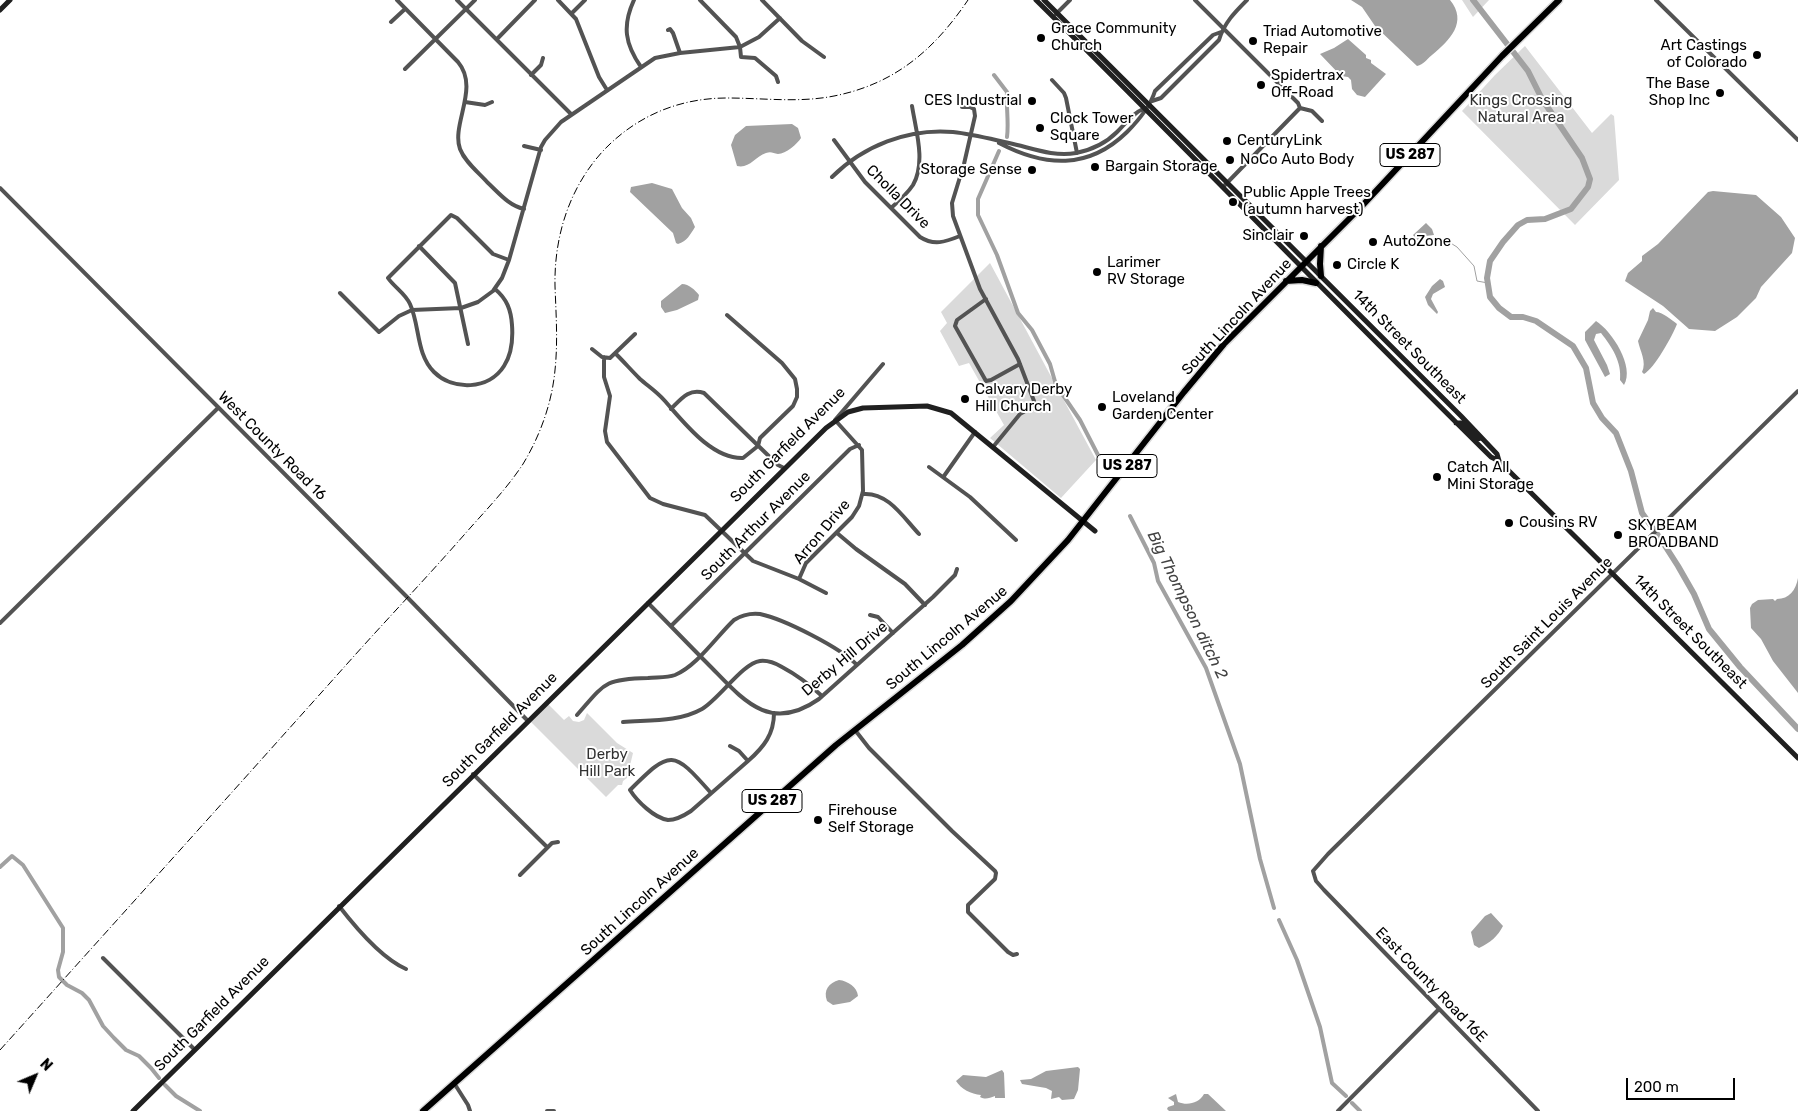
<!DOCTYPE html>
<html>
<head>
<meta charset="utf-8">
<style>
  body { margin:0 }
  #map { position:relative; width:1798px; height:1111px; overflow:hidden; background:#fff; font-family:Rubik,sans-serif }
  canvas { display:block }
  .north { position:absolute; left:10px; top:1051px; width:50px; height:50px; -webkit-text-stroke:4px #fff; paint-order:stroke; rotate:45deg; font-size:14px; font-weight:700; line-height:20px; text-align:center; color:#000 }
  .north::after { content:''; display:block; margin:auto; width:18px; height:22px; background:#000; clip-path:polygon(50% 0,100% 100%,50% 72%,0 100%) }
  .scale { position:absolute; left:1626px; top:1078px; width:109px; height:22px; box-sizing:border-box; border:2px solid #000; border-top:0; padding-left:6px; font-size:15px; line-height:18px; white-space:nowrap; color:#000; -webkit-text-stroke:4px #fff; paint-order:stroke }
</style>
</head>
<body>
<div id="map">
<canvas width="1798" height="1111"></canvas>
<div class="north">N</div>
<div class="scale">200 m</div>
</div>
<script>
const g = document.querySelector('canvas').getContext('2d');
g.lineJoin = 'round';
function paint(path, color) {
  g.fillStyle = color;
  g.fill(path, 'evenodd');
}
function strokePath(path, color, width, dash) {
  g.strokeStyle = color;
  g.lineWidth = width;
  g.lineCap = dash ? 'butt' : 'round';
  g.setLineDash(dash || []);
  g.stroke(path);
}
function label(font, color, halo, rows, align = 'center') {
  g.font = font + ' Rubik,sans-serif';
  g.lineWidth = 4;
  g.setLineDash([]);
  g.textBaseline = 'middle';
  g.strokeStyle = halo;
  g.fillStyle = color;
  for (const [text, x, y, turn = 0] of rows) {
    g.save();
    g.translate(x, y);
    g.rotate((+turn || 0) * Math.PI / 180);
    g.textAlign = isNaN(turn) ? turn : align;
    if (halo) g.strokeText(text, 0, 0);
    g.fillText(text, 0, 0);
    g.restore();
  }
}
paint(new Path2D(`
  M1462,0H1489L1473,17Z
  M1525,46L1592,133L1611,114L1614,116L1619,180L1575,225L1462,111L1495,75Z
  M990,263L1096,460L1061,498L990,438L1004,425L969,363L959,366L940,331L947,323L941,312Z
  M548,704L564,720L569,716L573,721L579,722L584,720L587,713L617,743L633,753L627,778L623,781L622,785H618L606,797L531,722Z`), '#dadada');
paint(new Path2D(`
  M1351,0H1450C1468,22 1450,40 1432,55C1426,60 1424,64 1417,66L1375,26L1362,7Z
  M1348,39L1366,55V58L1371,60V63L1386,74L1365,97L1357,95L1352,89L1351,80L1348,77L1341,76L1320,54L1334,48Z
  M792,124L798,128L801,138C797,144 786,154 778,154C773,153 771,151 766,153C755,157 749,169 737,166L731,145L735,135L746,126Z
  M652,183L672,189L682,208L691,218L695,227C690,235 687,241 678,244L676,243L673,233L630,192L631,187Z
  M1713,191L1756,195L1781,217L1795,238L1792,253L1761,287L1756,298L1737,317L1715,331L1689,329L1663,306L1625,281L1628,273L1642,261V256L1658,244L1708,192Z
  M1426,223L1432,229L1434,235L1425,236L1417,240L1413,235Z
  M1440,279L1443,281L1445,287L1433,294L1431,299L1438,312L1437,314L1428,305L1425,297L1432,286Z
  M682,284C689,284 695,290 699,295L698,300L677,310L665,313L661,307V301Z
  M1653,308L1656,312C1662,312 1672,320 1677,324C1673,335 1654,369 1644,374L1642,372C1647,362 1640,351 1638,341L1648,320L1650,311Z
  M1596,321C1612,331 1635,367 1624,385L1620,380C1622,362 1612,347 1601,333L1596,334L1594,340L1607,365L1610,374L1605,377L1585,340V332Z
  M1798,578V693L1773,661L1761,639L1751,628L1750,608L1752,604L1758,600L1773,599L1775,601L1777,599C1789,599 1796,590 1798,578Z
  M1491,913L1503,926C1498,936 1490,943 1479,948L1474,945L1471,932L1485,916Z
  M839,980C848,981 857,987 858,996L850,1002L833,1005L827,1001C823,990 829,983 839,980Z
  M1078,1067L1080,1069L1078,1090L1074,1099L1062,1100L1059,1097L1051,1099L1052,1091L1046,1088L1022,1084L1020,1080L1031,1079L1046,1071Z
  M1002,1070L1004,1073L1005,1098H995V1096C989,1098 986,1100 980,1097L981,1095C971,1094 961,1089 956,1081L963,1075L986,1077Z
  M1176,1094L1178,1102C1188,1106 1199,1103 1204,1094H1208L1226,1111H1169L1167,1109L1168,1107L1174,1105V1102L1168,1098Z`), '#a1a1a1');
strokePath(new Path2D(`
  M1444,239L1457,247L1474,266L1477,281L1488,283`), '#a1a1a1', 1);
strokePath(new Path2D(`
  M994,75L1007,92C1006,108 1009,122 1007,137
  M999,151L978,199V215L997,255L1018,313L1032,330L1050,364L1056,385L1080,420L1099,457
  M1130,516L1154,563L1158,581L1206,668L1240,764L1260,859L1274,908
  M0,867L12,856L23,865L63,928V952L58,970L59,977L67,985L82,993L89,1000L103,1026L114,1038L126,1050L139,1056L151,1068L159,1078
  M1279,920L1297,960L1320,1027L1332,1083L1346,1096
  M165,1085L176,1096L200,1111
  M1352,1103L1360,1111`), '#a1a1a1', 4);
strokePath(new Path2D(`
  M1473,0L1528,71L1542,99L1582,158L1590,179L1588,187L1571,209L1545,219L1527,220L1518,225L1503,242L1490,261L1487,278L1490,297L1499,308L1511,317H1523L1536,321L1573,346L1586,368L1593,403L1602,418L1616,433L1631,471L1642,513L1662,541L1678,566L1694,594L1709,629L1740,667L1798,729`), '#a1a1a1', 6);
const highway = new Path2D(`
  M1321,246L1320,264L1321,276
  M1286,281L1302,280L1316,283
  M423,1111L836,745L962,645L1011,601L1068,540L1184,392L1224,344L1361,207L1502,56L1559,0`);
strokePath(highway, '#dbdbdb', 9);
strokePath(new Path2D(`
  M397,0L458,62C480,88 451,124 460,149C465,162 478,172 487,182C499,193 508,205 524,209
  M457,0L571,114
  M558,0L576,19L599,77L607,90
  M634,0C622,26 625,44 641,67
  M700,0L736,37L740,47L741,57L755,58L776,76L778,82
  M762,0L802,41L824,57
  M1195,0L1298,103L1300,108
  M1656,0L1798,140
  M572,13L585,0
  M1056,14L1070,0
  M391,22L405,9
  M668,30L670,29L673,33L680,53
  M497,39L535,0
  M405,69L475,0
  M531,75L541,65L543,58
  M1052,80L1064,93L1066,98L1077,153
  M1152,101L1161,98L1219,40C1224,23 1235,12 1247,0
  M465,102L485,105L492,102
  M962,107H970L974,109L975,116L964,164L952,203L953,216L980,289L1018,359L1034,401L1032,407L1020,414L993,447
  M1300,108L1312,111L1322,121
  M834,140L865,182L920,237C934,246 945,242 960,236
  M999,143C1045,167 1088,170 1127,132C1139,120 1150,107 1155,91L1213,35L1221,32
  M524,146L541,150
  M832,177C863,146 908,128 953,132C972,134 991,139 1009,143C1032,148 1053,157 1076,153C1091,150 1106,143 1117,132C1126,123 1133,113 1145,108
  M1223,187L1300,108
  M0,188L407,597L527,720
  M891,208C899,201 907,194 913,185C926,162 916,131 912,106
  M419,246L455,283L468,344
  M495,289C507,299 511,310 512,325C513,339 512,354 504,366C489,390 453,391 434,372C416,354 420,326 410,304C405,293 394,287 388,278L451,215L457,218L493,254L509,260
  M340,293L379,332L399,316L412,310L461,308L478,302L493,291L502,278L509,260L541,147L545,140L561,122L655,58L680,53L740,47L759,37L780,18
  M986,299L957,320L955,326L986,381L991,380L1020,364
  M592,349L602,357L610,358L635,334
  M616,354C624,362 632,371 640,379C648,386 657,392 664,400C683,421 711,459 743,458L758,446L760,438L793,406L797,397V389L795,379L782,363L727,315
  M604,357V377L610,396L605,431L607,442L650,498L663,504L705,515L753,561L799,579L826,593
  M671,409C681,399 689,388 704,393L778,465L784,468
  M929,467L970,497L1016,540
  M944,476L975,432
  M863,494C888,492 903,517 919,534
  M837,533L856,549L905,584L925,605
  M799,579L806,563L852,517L859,506L863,491L862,450L835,420L883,364
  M648,603C668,623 687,643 707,663C741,697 768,735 819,699L933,597L955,575L957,569
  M870,615L878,617L893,633
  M0,623L218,408
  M671,626L850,449L859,445
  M577,715C605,683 604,679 648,678C656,677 667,678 675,675C697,666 716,637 734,620C742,615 751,613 760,614C784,619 841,648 857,665
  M623,722C650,720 679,722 702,709C719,699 743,663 760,661C768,660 775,663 782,667C797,675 809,684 822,696
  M855,730L869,748L952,831L995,871L996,873L995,879L968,905V912L1008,952L1013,955L1017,954
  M730,746L739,751L748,761
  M473,774L547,847
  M711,793C673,750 671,749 630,790C637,801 654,818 668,820C675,820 685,815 691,811L748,761C764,747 774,734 774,713
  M520,875L552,843L558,842
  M339,906C356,928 381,958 406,969
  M103,958L194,1049
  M454,1083L468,1105L470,1111
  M547,1111H554
  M1338,1111L1439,1009
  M1538,1111L1324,890L1316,881L1313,871L1328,854L1798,391`), '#535353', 4);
strokePath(new Path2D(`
  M1036,0C1189,151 1338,306 1491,457L1499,461L1798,758
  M1044,0L1461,416L1497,454L1499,461
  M0,10L10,0
  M1456,423H1461L1478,439L1481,438
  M133,1111L826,428L848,412L863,408L927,406L951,413L1095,531`), '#202020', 5);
strokePath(highway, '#000', 6);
strokePath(new Path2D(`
  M0,1050C118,919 237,787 355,655C391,615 428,576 464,535C484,512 506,490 523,464C540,436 552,403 555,370C558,342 556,314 555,286C554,237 569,188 603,151C636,116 679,98 727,98C763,98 799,103 834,96C895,84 934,50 968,0`), '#000', 1, [8, 2.5, 1, 2.5]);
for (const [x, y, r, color] of [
  [1041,38,5,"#000"],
  [1253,41,5,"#000"],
  [1757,55,5,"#000"],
  [1261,85,5,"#000"],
  [1720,93,5,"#000"],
  [1032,101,5,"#000"],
  [1040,128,5,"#000"],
  [1227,141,5,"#000"],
  [1230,160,5,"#000"],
  [1095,167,5,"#000"],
  [1032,170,5,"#000"],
  [1233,202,5,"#000"],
  [1304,236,5,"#000"],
  [1373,242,5,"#000"],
  [1337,265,5,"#000"],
  [1097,272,5,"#000"],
  [965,399,5,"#000"],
  [1102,407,5,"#000"],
  [1437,477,5,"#000"],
  [1509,523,5,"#000"],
  [1618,535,5,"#000"],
  [818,820,5,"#000"]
]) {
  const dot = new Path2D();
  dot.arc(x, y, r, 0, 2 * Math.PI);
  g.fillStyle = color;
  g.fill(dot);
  strokePath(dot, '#fff', 2);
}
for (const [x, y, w] of [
  [1410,155,60],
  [1127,466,60],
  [772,801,60]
]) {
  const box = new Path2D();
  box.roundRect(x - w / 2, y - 11.5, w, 23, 4);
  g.fillStyle = '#fff';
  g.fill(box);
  strokePath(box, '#000', 1);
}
label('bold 14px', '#000', null, [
  ["US 287",1410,155],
  ["US 287",1127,466],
  ["US 287",772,801]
]);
label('15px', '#000', '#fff', [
  ["Grace Community",1051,29],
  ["Church",1051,46],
  ["Triad Automotive",1263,32],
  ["Repair",1263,49],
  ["Art Castings",1747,46,"right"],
  ["of Colorado",1747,63,"right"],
  ["Spidertrax",1271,76],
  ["Off-Road",1271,93],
  ["The Base",1710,84,"right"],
  ["Shop Inc",1710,101,"right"],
  ["CES Industrial",1022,101,"right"],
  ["Clock Tower",1050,119],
  ["Square",1050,136],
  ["CenturyLink",1237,141],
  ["NoCo Auto Body",1240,160],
  ["Bargain Storage",1105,167],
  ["Storage Sense",1022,170,"right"],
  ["Public Apple Trees",1243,193],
  ["(autumn harvest)",1243,210],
  ["Sinclair",1294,236,"right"],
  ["AutoZone",1383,242],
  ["Larimer",1107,263],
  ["RV Storage",1107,280],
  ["Circle K",1347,265],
  ["Calvary Derby",975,390],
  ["Hill Church",975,407],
  ["Loveland",1112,398],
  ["Garden Center",1112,415],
  ["Catch All",1447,468],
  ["Mini Storage",1447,485],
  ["Cousins RV",1519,523],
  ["SKYBEAM",1628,526],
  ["BROADBAND",1628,543],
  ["Firehouse",828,811],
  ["Self Storage",828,828]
], 'left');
label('15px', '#313131', '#fff', [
  ["Kings Crossing",1521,101],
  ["Natural Area",1521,118],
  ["Derby",607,755],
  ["Hill Park",607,772]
]);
label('15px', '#000', '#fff', [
  ["Cholla Drive",898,197,45],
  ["South Lincoln Avenue",1237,317,-47],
  ["14th Street Southeast",1409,347,45],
  ["South Garfield Avenue",788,445,-45],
  ["West County Road 16",272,446,45],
  ["South Arthur Avenue",756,526,-45],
  ["Arron Drive",822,532,-50],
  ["South Saint Louis Avenue",1547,623,-45],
  ["14th Street Southeast",1690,632,45],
  ["South Lincoln Avenue",947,638,-40],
  ["Derby Hill Drive",845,659,-40],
  ["South Garfield Avenue",500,730,-45],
  ["South Lincoln Avenue",640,902,-42],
  ["East County Road 16E",1431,985,46],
  ["South Garfield Avenue",212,1014,-45]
]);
label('italic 16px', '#424242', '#fff', [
  ["Big Thompson ditch 2",1187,605,64]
]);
</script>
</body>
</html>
